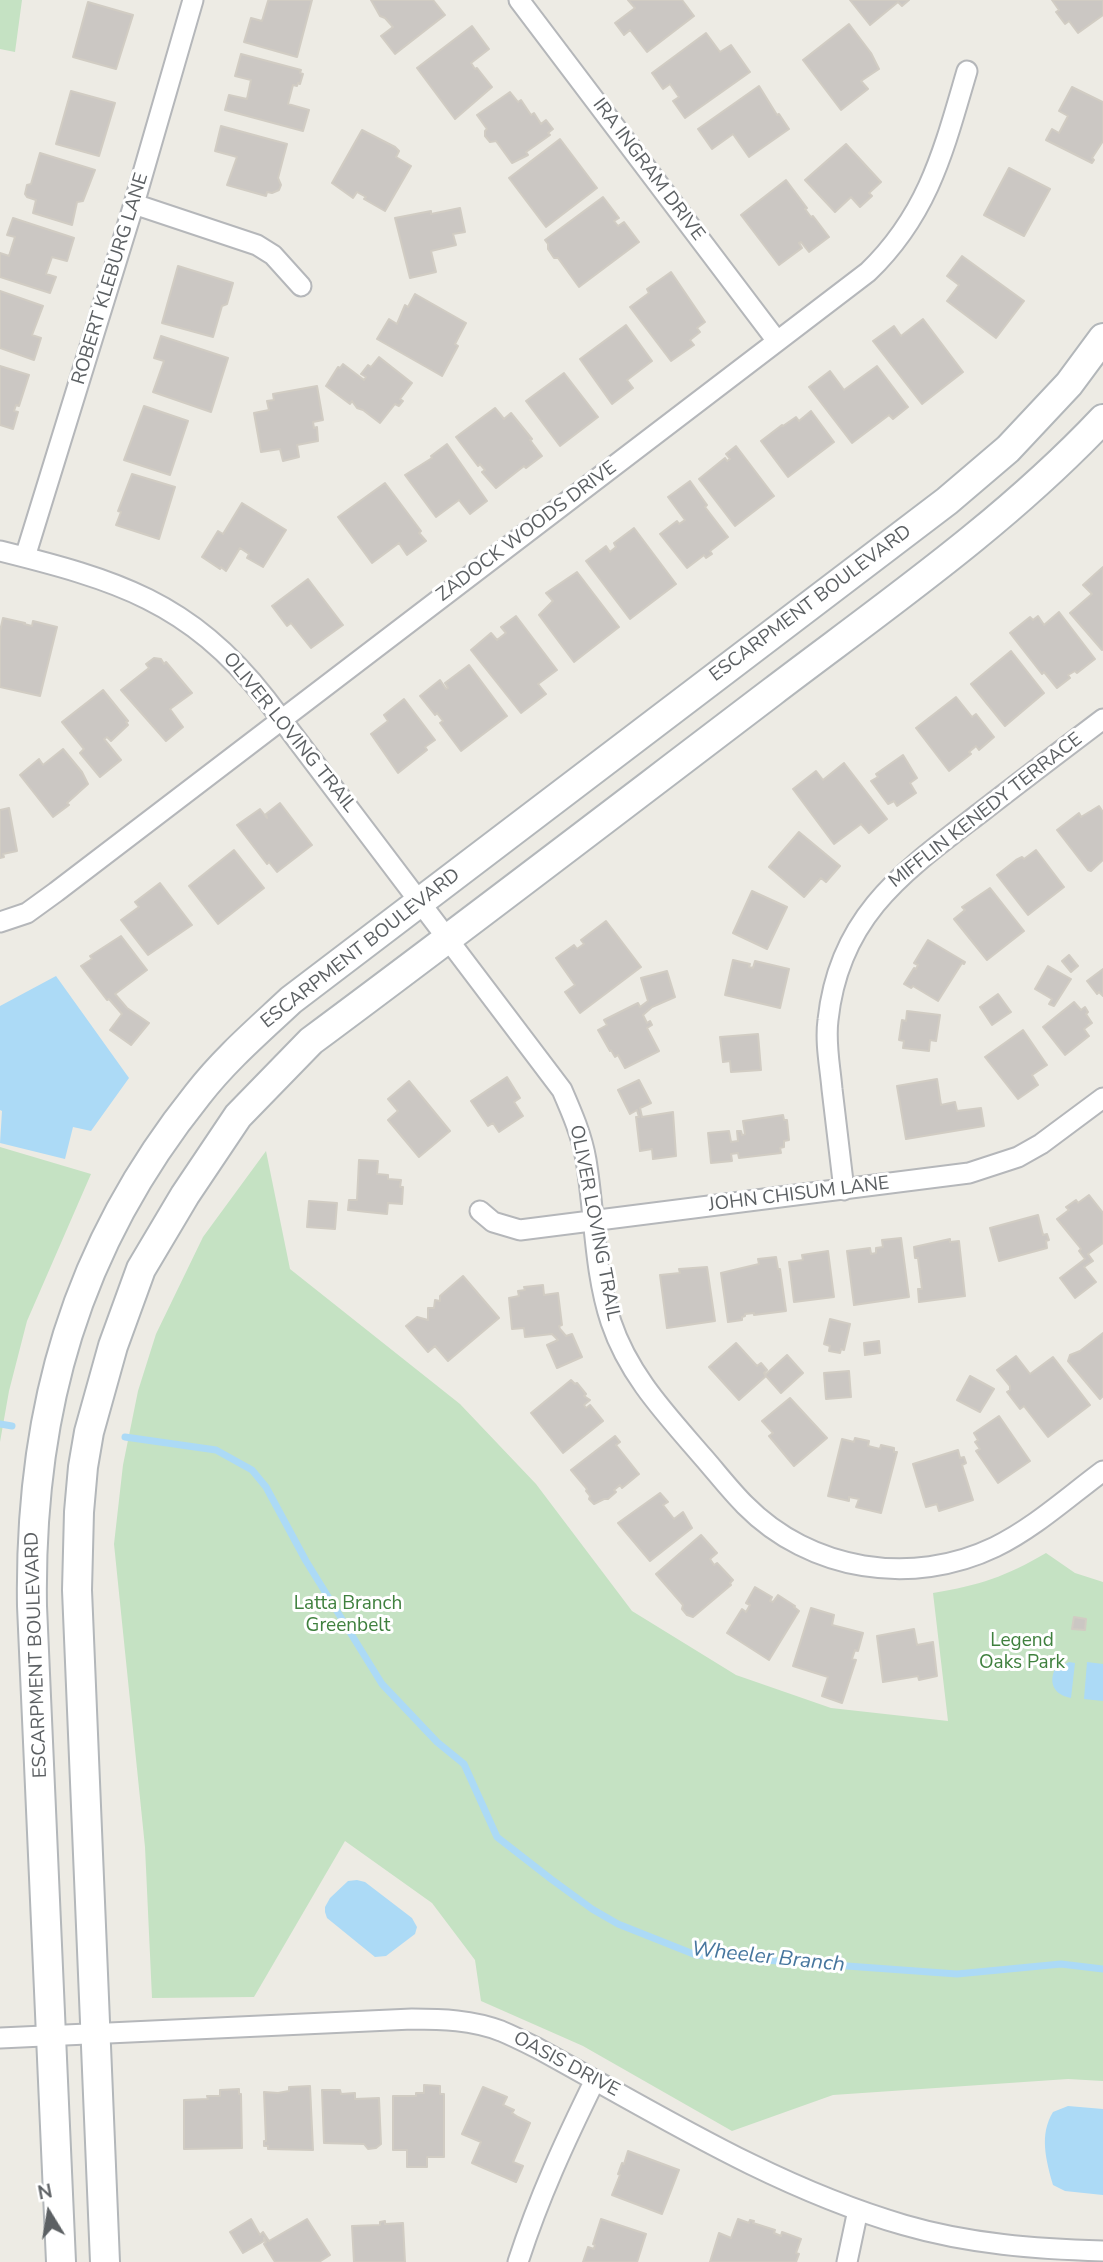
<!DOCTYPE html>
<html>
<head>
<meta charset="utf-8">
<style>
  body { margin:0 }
  #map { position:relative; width:1103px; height:2262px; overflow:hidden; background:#edebe4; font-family:"Nunito Sans",sans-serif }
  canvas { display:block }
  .north { position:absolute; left:14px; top:2178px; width:70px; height:70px; -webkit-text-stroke:5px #fff; paint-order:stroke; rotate:349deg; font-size:19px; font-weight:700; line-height:28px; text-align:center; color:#5c6063 }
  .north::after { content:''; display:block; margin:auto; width:24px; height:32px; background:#5c6063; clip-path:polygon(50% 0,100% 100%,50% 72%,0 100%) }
</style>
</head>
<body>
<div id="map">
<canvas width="1103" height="2262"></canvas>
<div class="north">N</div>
</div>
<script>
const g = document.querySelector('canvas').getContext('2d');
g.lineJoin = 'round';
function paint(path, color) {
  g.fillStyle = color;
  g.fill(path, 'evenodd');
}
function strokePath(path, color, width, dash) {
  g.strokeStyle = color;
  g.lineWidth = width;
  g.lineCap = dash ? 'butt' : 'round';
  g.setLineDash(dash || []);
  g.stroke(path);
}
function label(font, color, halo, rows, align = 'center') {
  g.font = font + ' "Nunito Sans",sans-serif';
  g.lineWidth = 6;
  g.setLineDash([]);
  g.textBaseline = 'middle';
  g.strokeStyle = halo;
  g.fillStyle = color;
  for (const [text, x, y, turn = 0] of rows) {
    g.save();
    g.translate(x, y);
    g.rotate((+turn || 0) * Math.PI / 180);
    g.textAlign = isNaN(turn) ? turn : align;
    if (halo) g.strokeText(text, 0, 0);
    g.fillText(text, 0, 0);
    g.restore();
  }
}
paint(new Path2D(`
  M0,0H22L15,52L0,49Z
  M0,1147L91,1174L27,1321L9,1391L0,1442Z
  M266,1151L290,1269L460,1404L536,1484L632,1611L736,1675L831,1708L948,1721L933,1593C980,1585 1005,1577 1046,1553L1075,1573L1103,1582V2081L1068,2079L833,2095L732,2131L583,2046L481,2001L475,1960L432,1903L345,1841L254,1997L152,1998L145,1847L114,1544L123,1465L138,1391L156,1334L203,1237Z`), '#c5e2c3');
paint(new Path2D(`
  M56,976L129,1078L91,1131L73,1127L65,1159L0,1143L2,1111L0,1110V1006Z
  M1069,1662L1075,1663L1071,1698C1055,1695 1048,1684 1055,1669Z
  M1087,1662L1103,1664V1701L1084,1699Z
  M357,1880L365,1882L412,1918L417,1927L415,1934L386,1956L375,1957L327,1918L325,1912V1907L330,1898L348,1881Z
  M1068,2106L1103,2109V2195L1065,2191L1053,2185C1046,2160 1039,2135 1053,2112Z`), '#acdaf6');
strokePath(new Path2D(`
  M0,1424L12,1426
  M125,1437L216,1450L252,1470L266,1487L306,1561L382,1684L437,1742L464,1764L497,1837L551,1879L592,1909L618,1924L696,1955L957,1974L1061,1964L1103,1969`), '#acdaf6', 7);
const building = new Path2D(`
  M270,0H312L297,57L244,42L251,18L262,21L268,1Z
  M371,0H433L445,15L395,54L381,36L393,27L385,18L380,16Z
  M628,0H682L694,16L647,52L630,30L624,35L615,23L635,8Z
  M850,0H909L902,6L898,2L870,25Z
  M1052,0H1103V15L1078,33L1069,21L1065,24L1056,12L1059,10Z
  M88,2L133,15L116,69L73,57Z
  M849,24L871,53L879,69L861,81L868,89L841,110L803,60Z
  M472,26L489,49L471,63L475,69L477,68L492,87L455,119L417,68Z
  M706,33L720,52L731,45L750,72L685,118L673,101L679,97L670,84L663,89L652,73Z
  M241,54L301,70L300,73L303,74L300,84L298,83L297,86L293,85L288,104L309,110L303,131L225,110L229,95L247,99L251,80L235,76Z
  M759,86L777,115L779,114L789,129L749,157L733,134L712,149L698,129Z
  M1072,87L1103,102V141L1092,158L1094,160L1092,163L1046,140L1052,129L1059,133L1068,116L1059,111Z
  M71,91L115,103L99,156L56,144Z
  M510,92L518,102L521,100L531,115L534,113L541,124L546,120L553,129L548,133L550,135L526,152L528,155L512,163L496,141L490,142L485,136V131L487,129L477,115Z
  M221,126L287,144L278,178L281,185L279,190L272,193L267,192L266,196L227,185L237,157L215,151Z
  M362,130L395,147L399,151L396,157L411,166L385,211L364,199L366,197L357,192L353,198L332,183Z
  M560,139L597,188L546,227L509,178Z
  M846,144L881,182L869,193L872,196L860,207L851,197L835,212L805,180Z
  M40,153L95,170L83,201L77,202L72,225L33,213L36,200L27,197L25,194L27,185L31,184Z
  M1009,168L1050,189L1024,236L984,215Z
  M786,180L807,208L805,209L811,217L813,216L829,237L809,252L801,242L799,243L802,248L779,265L741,215Z
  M603,197L619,218L614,221L618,226L624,222L639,242L579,287L558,258H554L548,249V244L545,240Z
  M460,208L465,232L453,234L456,245L431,251L436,272L410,278L395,218L431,211V214Z
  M13,218L74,238L67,261L52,257L46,274L56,277L50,293L0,277V253L9,256L15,237L7,235Z
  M962,256L1024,301L996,338L947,301L959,285L947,276Z
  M178,266L233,283L227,304L222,306L213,337L162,323Z
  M671,272L705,322L697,328L700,332L690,340L694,345L671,361L630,307L649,293L647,289Z
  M0,291L43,306L32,335L41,338L34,360L0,348Z
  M415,294L466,323L455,344L458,346L442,376L377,339L389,319L397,324L405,305L408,307Z
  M923,319L963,372L922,404L873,341L894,326L901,336Z
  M626,325L652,361L627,380L633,388L612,404L580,359Z
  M161,336L228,358L211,412L153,392L164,361L154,358Z
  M379,357L412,383L400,399L403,401L399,406L395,404L380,423L363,410L357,408L352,401L350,404L326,386L338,367L340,368L343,364L364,380L366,377L361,374L368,365L371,367Z
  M0,366L29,375L19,406L16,405L14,411L18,412L13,429L0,425Z
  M877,366L908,407L893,419L889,415L852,443L809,387L830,371L844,390Z
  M564,373L598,417L560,446L526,401Z
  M317,386L323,420L313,422L314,428L317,427L318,441L297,445L299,457L283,461L280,449L261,452L254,413L269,410L267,401L274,400L273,394Z
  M144,406L188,421L170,475L124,460Z
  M495,408L504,419L511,413L532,439L530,440L542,456L526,468L524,466L496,488L482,472L485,470L480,464L478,466L456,437Z
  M811,411L834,442L788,477L761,441L782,425L783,426L796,417L799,421Z
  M447,444L487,501L470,514L459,500L436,517L405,475L432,458L431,456Z
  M736,446L774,496L735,526L699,479L725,458L727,461L730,459L726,454Z
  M132,474L175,487L159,539L116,525L121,512L118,511Z
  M690,481L707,505L705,507L728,537L710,551L712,554L706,558L704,555L687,568L660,534L677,521L679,524L685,520L668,497Z
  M385,483L421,531L419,533L426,541L407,555L399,543L372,563L338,517Z
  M242,503L286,530L263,567L247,558L249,554L240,548L226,571L221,567L220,569L202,557L218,531L223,534Z
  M634,528L676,584L630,619L586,561L606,546L610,552L616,547L614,543Z
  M1103,567V649L1102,650L1070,613L1092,594L1083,585Z
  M577,572L619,627L574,662L539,615L553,601L546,593Z
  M308,579L343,625L311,648L291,623L287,626L272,606Z
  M1059,612L1095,659L1077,673L1075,671L1068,675L1070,678L1057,688L1044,672L1042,674L1010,633L1030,617L1033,620L1038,616L1044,625Z
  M516,616L557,670L538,684L546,694L521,713L471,650L491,633L497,640L506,633L501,627Z
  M3,618L25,623L24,624L32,626L33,621L57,627L40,696L0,687V631Z
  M1011,651L1044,693L1005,726L971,684Z
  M154,658L161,659L164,664L166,662L192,693L170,709L183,727L166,741L121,690L149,668L146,664Z
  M469,665L507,716L461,751L440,723L443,721L437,713L435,715L420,696L440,680L446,689L448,688L445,683Z
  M103,690L128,721L126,722L128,725L111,741L107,737L104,739L121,760L100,777L80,753L84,749L62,722Z
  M956,697L972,717L976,714L994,737L979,750L976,746L969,752L971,754L949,771L916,728Z
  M404,699L435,740L425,747L427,750L398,773L371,734L388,721L384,715Z
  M63,749L82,772L88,784L67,803L69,805L53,817L20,775L39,759L43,765Z
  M903,755L917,778L910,783L916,793L897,806L894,801L888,804L871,781L878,777L876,774Z
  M844,763L887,819L869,833L861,824L834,844L793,789L816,771L823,780Z
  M280,803L312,845L277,872L269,862L267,864L237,825L260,809L267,818L266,814Z
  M1099,806L1103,812V860L1091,871L1088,870L1057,830L1079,813L1081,817Z
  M9,808L17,851L3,854L4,857L0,858V810Z
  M799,832L840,866L826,882L821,878L804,897L769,867Z
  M234,850L264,888L218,924L189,886Z
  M1036,850L1064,887L1028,915L997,875L1016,860L1022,857L1024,859Z
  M160,883L192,925L148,955L121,920L139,907L135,902Z
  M990,888L1024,931L987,960L954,919L965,910L962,907Z
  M752,891L787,907L767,949L733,933Z
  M606,921L641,967L580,1013L565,992L575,985L556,958L574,945L577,949L584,944L581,940Z
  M121,936L147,970L115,994L127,1008L149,1023L131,1045L110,1030L122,1014L109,999L107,1000L81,966L92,959L90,956Z
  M928,940L965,962L964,964L962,963L938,1001L913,986L911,988L904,984L914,968L916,969L918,965L914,963Z
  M1069,955L1078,966L1071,972L1062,961Z
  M733,960L750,964L749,967L753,968L755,961L789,969L780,1008L725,995Z
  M1048,966L1071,979L1054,1006L1049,1004L1052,999L1035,989Z
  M1103,969V996L1099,992L1097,994L1087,981Z
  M667,971L675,997L652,1007L643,1015L647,1023L650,1021L652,1025L647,1028L659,1051L625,1068L618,1055L615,1057L611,1050L610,1051L598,1030L607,1025L604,1020L638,1003L640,1007L648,1001L641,978Z
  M998,994L1011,1012L992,1025L980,1007Z
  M1074,1002L1081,1010L1085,1007L1088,1012L1086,1014L1092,1023L1084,1029L1089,1036L1065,1055L1043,1027Z
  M907,1011L940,1015L936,1041L930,1040L929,1051L903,1048L904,1041L899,1040L902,1020L906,1021Z
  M1023,1030L1047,1065L1032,1075L1038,1085L1018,1099L985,1057Z
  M758,1034L761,1070L731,1072L730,1061L723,1062L720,1037Z
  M507,1077L520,1098L514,1102L523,1116L499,1132L493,1123L488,1126L471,1101Z
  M937,1079L941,1105L955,1102L957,1111L981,1108L984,1126L906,1139L897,1086Z
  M639,1080L651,1103L640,1108L642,1117L673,1112L676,1156L653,1159L652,1149L640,1151L636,1117H639L637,1110L630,1114L618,1090Z
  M409,1081L450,1131L419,1157L388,1120L398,1111L388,1099Z
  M783,1115L784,1120H787L789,1140L784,1141V1147L780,1148L781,1153L739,1158L738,1153L731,1154L732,1161L711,1163L708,1133L729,1131L731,1142L738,1141L737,1131H741L742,1135L745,1134L743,1121Z
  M359,1160L378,1161L377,1174L388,1175V1179L401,1180L400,1187H403L402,1204L388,1203L387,1214L348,1210L349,1200H357Z
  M1089,1195L1103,1213V1243L1088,1254L1093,1261L1084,1267L1096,1282L1075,1298L1060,1278L1085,1259L1079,1251L1081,1249L1079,1246L1057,1219L1069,1210L1066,1207L1076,1200L1078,1203Z
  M309,1201L337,1203L335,1229L307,1227Z
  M1038,1215L1043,1235L1047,1234L1049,1240L1046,1241L1047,1248L999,1261L990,1228Z
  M901,1238L909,1297L854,1305L847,1251L870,1248L871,1254L876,1253V1248L883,1247L882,1240Z
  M950,1239V1242L959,1241L965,1296L919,1302L918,1289H922L918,1258H915L914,1247Z
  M828,1251L834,1297L794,1302L789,1262L803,1260L802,1255Z
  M776,1257L778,1269H780L786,1311L754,1315V1313L745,1314V1316L742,1317V1320L728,1322L721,1273L759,1264L758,1259Z
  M707,1267L715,1321L667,1328L660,1275L680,1273L679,1269Z
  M463,1276L499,1318L448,1361L435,1346L428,1352L406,1326L417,1317L428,1320V1308H434L435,1300L440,1301V1296Z
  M543,1285L544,1295L558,1293L562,1325L559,1326L560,1329L566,1336L572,1334L582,1357L557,1368L547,1345L558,1340L552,1334L525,1337L524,1328L512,1329L509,1298L519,1296L518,1291L525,1290L524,1287Z
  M830,1319L850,1324L844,1350L841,1349L840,1353L829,1351L830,1346L824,1344Z
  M1103,1333V1396L1100,1399L1068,1361L1070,1355L1080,1351Z
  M879,1341L880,1353L865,1355L864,1343Z
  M736,1343L757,1366L761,1363L767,1370L764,1373L765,1375L787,1355L803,1373L781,1393L766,1376L739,1400L709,1367Z
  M1016,1356L1030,1374L1053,1357L1090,1405L1048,1437L1024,1406L1020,1409L1007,1392L1010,1390V1386L997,1370Z
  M849,1371L851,1397L826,1399L824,1373Z
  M970,1376L994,1389L980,1412L957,1400Z
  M571,1380L575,1384L577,1383L586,1394L584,1396L590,1400L584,1405L586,1408L590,1405L603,1421L563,1453L531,1413Z
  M790,1398L827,1438L794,1466L769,1436L773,1433L762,1421Z
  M999,1416L1030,1461L998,1483L976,1451L980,1449L975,1442L978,1440L974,1433Z
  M615,1436L620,1442L616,1445L639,1474L622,1488L620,1485L614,1490L616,1492L608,1499H604L594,1504L589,1499L590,1496L586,1491L587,1489L571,1470Z
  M855,1438L869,1441L868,1446L880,1449L881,1445L894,1448V1452H897L881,1513L856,1507L859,1499L849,1497V1501L828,1496L842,1439L854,1442Z
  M958,1450L960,1458L964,1457L966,1463L962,1465L973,1500L939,1511L937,1504L926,1507L913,1464Z
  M660,1493L668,1502L663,1505L674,1519L683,1512L692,1528L650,1561L618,1523Z
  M701,1535L717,1553L710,1559L714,1565L717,1563L733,1580L730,1583L731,1585L693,1617L687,1615L682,1609L683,1605L656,1574Z
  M755,1587L772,1597L770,1601L773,1602L778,1595L795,1606L794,1607L799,1611L769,1660L727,1633L742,1609L746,1612L750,1605L746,1603Z
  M811,1608L834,1615L832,1625L863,1633L858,1651L855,1650L852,1659L856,1660L842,1703L822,1696L828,1677L793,1666Z
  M1074,1617L1086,1619L1085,1630L1072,1629Z
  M914,1629L917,1645L933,1642L937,1676L919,1680L918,1676L883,1682L877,1636Z
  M424,2085L440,2086V2094H444V2157H427V2167H407V2150H393V2096H416V2093H424Z
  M310,2086L313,2150L268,2149V2146H264V2141H266L264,2092L278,2093L289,2091V2087Z
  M483,2087L507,2097L503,2105L514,2110L512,2113L518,2117L530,2123L513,2162L523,2166L516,2182L472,2163L481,2142L462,2134Z
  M239,2089V2094H241L242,2148L184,2149V2100L208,2099L207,2096H220V2090Z
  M322,2090H340L341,2094L355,2093V2099L379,2098L381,2144L376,2148L368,2149L364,2144L324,2143Z
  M628,2151L679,2170L662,2214L612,2195L620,2175L618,2174L622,2163L624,2164Z
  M251,2219L260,2235L263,2232L269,2241L307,2219L330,2255L319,2262H275L264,2244L266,2242L264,2238V2241L243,2253L230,2232Z
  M601,2219L646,2234L637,2262H583L588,2247L594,2249L595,2245L593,2244Z
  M738,2219L749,2223L750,2220L754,2221L753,2223L775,2230L774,2233L781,2236L782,2232L801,2239L796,2253L799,2254L796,2262H710L719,2233L731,2238Z
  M385,2221V2224L403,2223L405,2262H354L352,2226L380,2225V2222Z`);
paint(building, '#cbc7c3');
strokePath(building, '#d1ccc3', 2);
const minor = new Path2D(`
  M519,0L777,341
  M134,204L257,245L273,255L301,286
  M0,551C116,580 189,601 266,699L562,1090C572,1113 582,1136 586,1160C595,1214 594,1271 611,1322C629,1376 667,1415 703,1457C717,1473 730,1490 745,1505C810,1571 912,1587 995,1547C1034,1528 1068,1497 1103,1471
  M25,557L134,204L193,0
  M0,922L27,913L56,892L868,272C929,213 944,149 967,71
  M844,1190C840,1156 836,1123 832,1089C830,1066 825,1043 828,1020C839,916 903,872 980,813C1021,781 1062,750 1103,719
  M480,1211L493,1222L520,1230L969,1173L1018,1157L1041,1144L1103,1098
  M0,2038L412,2019C442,2019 472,2020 501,2031C513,2036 525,2042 537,2048C656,2113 773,2187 904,2225C969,2244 1036,2249 1103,2251
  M518,2262C539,2197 565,2141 595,2080
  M847,2262L858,2210`);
const secondary = new Path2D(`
  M61,2262L32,1606C29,1412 75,1247 198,1094C225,1059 259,1030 291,1000L947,501L1008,449L1069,384L1103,338
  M105,2262L77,1590L79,1512L83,1467L89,1432L113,1346L141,1269L185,1195L238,1116L311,1041C466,926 618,809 772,692C885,606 1005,523 1103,419`);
strokePath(minor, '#b5b7ba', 23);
strokePath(secondary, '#b3b7ba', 32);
strokePath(minor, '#fff', 19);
strokePath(secondary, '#fff', 28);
label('19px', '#5c6063', '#fff', [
  ["IRA INGRAM DRIVE",648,170,53],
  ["ROBERT KLEBURG LANE",111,279,-73],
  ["ZADOCK WOODS DRIVE",527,532,-37],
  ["ESCARPMENT BOULEVARD",811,604,-37],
  ["OLIVER LOVING TRAIL",289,733,51],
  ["MIFFLIN KENEDY TERRACE",986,811,-38],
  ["ESCARPMENT BOULEVARD",361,949,-38],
  ["JOHN CHISUM LANE",799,1195,-7],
  ["OLIVER LOVING TRAIL",594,1223,79],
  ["ESCARPMENT BOULEVARD",37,1655,-92],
  ["OASIS DRIVE",566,2065,28]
]);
label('19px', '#3f803e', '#fff', [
  ["Latta Branch",348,1604],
  ["Greenbelt",348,1626],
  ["Legend",1022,1641],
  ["Oaks Park",1022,1663]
]);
label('italic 21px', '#47769e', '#fff', [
  ["Wheeler Branch",768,1958,6]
]);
</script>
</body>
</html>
